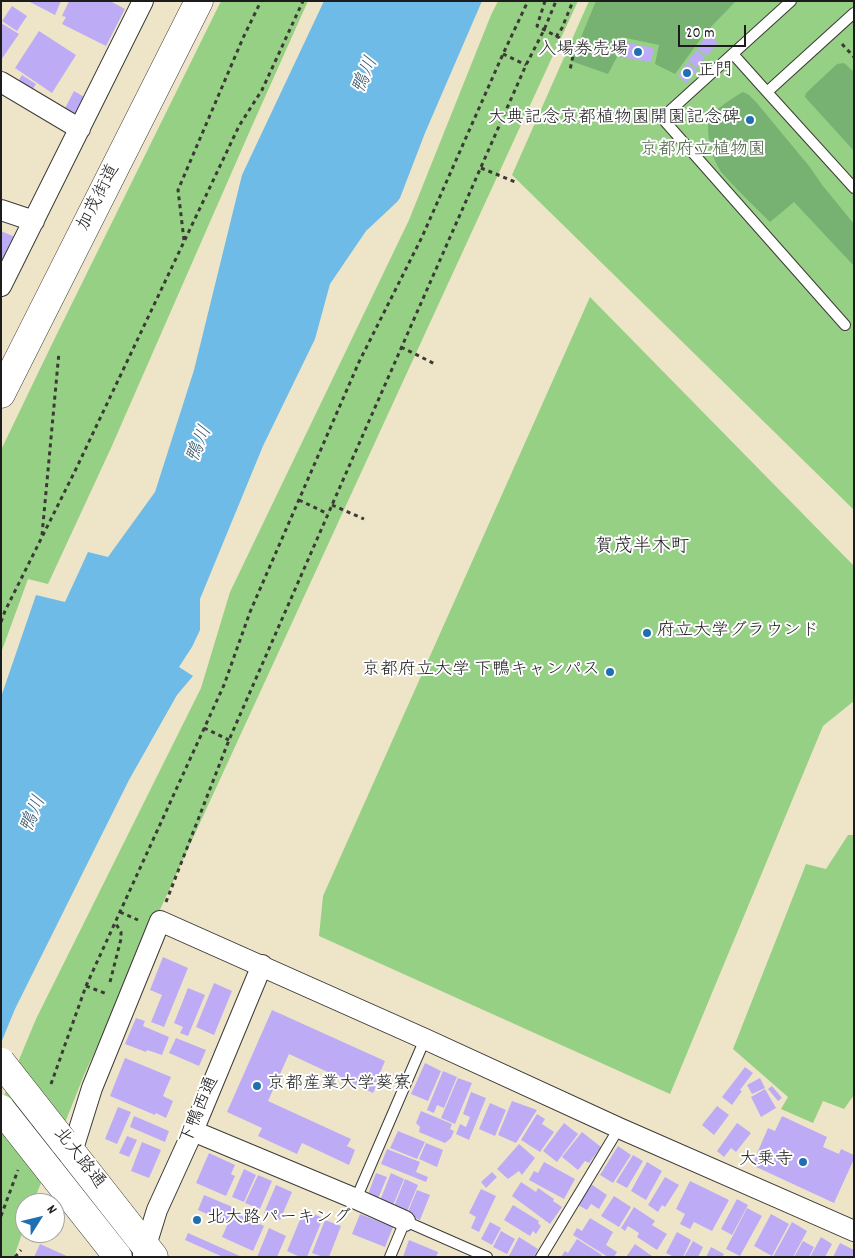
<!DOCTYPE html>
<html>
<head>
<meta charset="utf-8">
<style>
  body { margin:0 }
  #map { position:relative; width:855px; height:1258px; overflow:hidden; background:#eee5c8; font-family:Dekko,sans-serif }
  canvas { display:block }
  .frame { position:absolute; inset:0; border:2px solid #1c1c1c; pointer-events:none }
  .north { position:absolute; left:15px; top:1193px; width:50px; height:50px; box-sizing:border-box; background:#fff; border:1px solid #a4a4a4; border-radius:50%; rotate:54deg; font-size:14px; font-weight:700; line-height:20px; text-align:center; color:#1c1c1c }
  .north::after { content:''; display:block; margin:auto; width:18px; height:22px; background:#1f6fb2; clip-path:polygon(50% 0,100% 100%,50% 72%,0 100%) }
  .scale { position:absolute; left:678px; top:25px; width:68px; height:22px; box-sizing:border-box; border:2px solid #1c1c1c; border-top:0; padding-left:6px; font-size:15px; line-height:18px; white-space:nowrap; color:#1c1c1c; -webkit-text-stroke:4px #fff; paint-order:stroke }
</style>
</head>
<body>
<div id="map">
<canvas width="855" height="1258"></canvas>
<div class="frame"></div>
<div class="north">N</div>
<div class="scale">20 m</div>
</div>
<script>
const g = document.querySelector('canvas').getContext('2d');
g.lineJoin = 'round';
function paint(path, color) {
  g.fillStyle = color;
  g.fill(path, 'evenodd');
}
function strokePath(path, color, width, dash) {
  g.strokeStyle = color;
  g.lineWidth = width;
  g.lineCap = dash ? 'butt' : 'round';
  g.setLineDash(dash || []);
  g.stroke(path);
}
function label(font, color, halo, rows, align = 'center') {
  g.font = font + ' Dekko,"Klee One",sans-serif';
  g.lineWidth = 4;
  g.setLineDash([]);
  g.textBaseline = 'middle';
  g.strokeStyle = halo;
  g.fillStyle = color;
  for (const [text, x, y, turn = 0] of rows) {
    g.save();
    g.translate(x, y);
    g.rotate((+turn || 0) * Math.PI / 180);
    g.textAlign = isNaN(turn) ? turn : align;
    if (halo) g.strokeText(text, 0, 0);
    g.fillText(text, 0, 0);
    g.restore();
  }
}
paint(new Path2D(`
  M221,1H308L252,126L111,448L48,584L28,579L1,653V450L52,344Z
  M498,1H578L84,1075L33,1203H25V1225L14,1257H1V1103L36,1019L201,688L230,592L409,220L491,15Z
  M589,1H854V510L512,175Z
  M590,297L854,566V701L823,726L670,1094L319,936L323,896Z
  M848,835H854V1095L844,1109L823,1101L813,1123L781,1109L788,1097L733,1049L806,864L826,869Z`), '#96d084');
paint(new Path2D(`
  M596,1H736L705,33L675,74L655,64L659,45L621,37L617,57L608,74L571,61Z
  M844,63L854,72V151L805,97L806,93L837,64Z
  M743,92L749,95L756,102L809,166L823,186L854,224V266L794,202L770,222C754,206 737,190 722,173C713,162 704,131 710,118C714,110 735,96 743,92Z`), '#78b272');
paint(new Path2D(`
  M324,1H482L425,133L400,198L397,202L366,231L330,284L315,339L263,446L200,599V630L192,647L179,667L193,676L177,695L129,780L15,1009L1,1043V697L36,595L65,602L88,552L108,557L155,492L194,370L242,175Z`), '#6fbbe8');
paint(new Path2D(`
  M28,1H61L55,15Z
  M69,1H110L125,9L106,46L62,24L66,17L62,16Z
  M12,6L27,16L17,31L2,21Z
  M1,23L19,34L1,60Z
  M39,31L76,55L52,93L15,68Z
  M708,34L718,42L707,56L697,48Z
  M624,42L654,48L651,62L621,57Z
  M697,50L705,57L697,68L688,61Z
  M687,63L697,70L687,83L678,76Z
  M22,75L36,84L29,95L15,86Z
  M74,91L86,98L75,118L63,112Z
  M1,231L15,237L1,266Z
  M163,957L188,968L164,1027L151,1022L162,995L150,990Z
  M214,983L232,991L214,1035L196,1027Z
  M188,988L205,995L188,1036L180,1033L183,1027L174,1023Z
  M272,1010L385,1061L380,1073L392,1079L388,1088L377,1084L373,1093L289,1054L268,1101L351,1139L347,1146L355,1150L349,1165L302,1143L297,1154L258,1136L262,1128L227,1112Z
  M136,1018L145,1021L143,1026L169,1037L162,1055L147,1050L146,1052L125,1044Z
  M176,1038L206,1050L199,1066L169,1053Z
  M125,1058L171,1077L163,1096L173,1101L166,1118L156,1113L155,1115L110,1096Z
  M425,1063L441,1071L428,1101L411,1094Z
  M745,1067L753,1073L740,1090L742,1091L732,1105L722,1097Z
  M443,1071L457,1077L444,1108L437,1105L434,1113L427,1110Z
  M458,1078L472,1083L455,1124L441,1118Z
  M760,1078L765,1088L752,1094L747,1085Z
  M772,1086L782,1098L778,1101L768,1089Z
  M765,1089L776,1108L761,1117L751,1097Z
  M471,1092L486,1098L469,1140L456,1134L460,1124L466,1127L470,1117L463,1114Z
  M512,1101L537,1110L516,1143L498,1135Z
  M490,1103L506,1110L495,1136L479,1129Z
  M717,1106L729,1115L714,1135L702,1125Z
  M118,1107L131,1112L117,1144L105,1139Z
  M421,1111L452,1124L450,1129L454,1131L451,1138L445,1143L419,1132L420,1127L416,1123Z
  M537,1114L545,1119L542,1124L554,1132L540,1152L521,1140Z
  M134,1116L169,1131L165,1142L130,1127Z
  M782,1116L827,1137L823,1147L839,1154L841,1149L854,1155V1159L834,1203L752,1165L768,1128L775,1131Z
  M564,1123L578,1134L557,1162L543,1151Z
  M737,1123L751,1133L736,1152L731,1148L724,1157L717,1151Z
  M398,1131L425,1142L417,1159L390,1148Z
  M582,1132L601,1147L589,1163L585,1161L578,1170L562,1157Z
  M127,1136L137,1140L129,1157L119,1153Z
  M142,1142L161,1150L149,1178L131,1171Z
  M426,1143L443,1150L437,1167L419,1159Z
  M519,1144L535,1158L522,1175L519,1171L508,1179L497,1169Z
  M618,1146L631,1155L613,1183L600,1175Z
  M387,1149L420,1162L416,1172L428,1177L426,1182L381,1164Z
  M209,1153L235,1165L231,1174L235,1176L226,1196L196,1183Z
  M633,1155L643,1161L627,1188L616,1182Z
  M544,1162L575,1179L564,1199L529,1180L534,1171L538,1173Z
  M647,1162L662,1171L646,1200L631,1191Z
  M244,1169L256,1175L244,1202L232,1197Z
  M492,1172L497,1177L486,1188L481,1182Z
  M376,1173L387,1177L377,1201L367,1197Z
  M391,1173L404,1179L392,1208L379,1203Z
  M258,1175L272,1181L260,1209L245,1203Z
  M665,1177L679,1185L665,1207L662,1205L658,1212L648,1205Z
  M405,1179L418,1185L406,1214L393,1209Z
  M690,1181L729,1200L712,1231L694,1222L690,1229L680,1224L685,1214L676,1209Z
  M521,1182L536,1192L538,1188L554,1199L553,1201L562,1207L550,1224L512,1196Z
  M591,1184L607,1195L599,1209L591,1204L587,1210L578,1205Z
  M276,1185L292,1192L280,1220L264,1213Z
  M481,1189L496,1196L479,1232L471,1228L476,1217L469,1213Z
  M417,1190L430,1195L420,1220L407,1214Z
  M204,1195L235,1208L233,1212L264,1226L253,1251L222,1237L228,1223L198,1210Z
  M614,1196L631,1207L619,1227L601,1216Z
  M737,1199L748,1205L732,1235L721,1229Z
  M513,1205L539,1221L538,1223L541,1226L536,1234L533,1231L530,1236L504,1220Z
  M634,1207L655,1221L652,1225L667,1234L657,1250L637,1237L639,1233L628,1226L625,1231L621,1228Z
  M747,1208L762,1216L740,1256L726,1249Z
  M304,1210L323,1218L307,1257H300L287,1251Z
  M360,1214L393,1227L385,1247L352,1234Z
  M771,1214L789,1224L772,1256L754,1246Z
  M590,1218L613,1232L606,1245L617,1252L614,1257H608L573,1235L577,1228L582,1231Z
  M325,1220L341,1226L329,1257H323L312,1253Z
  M490,1222L501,1228L492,1245L481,1239Z
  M792,1222L807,1231L793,1257H773Z
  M269,1228L286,1236L277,1257H257Z
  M501,1231L515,1239L507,1254L493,1247Z
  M677,1232L691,1240L683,1257H674L666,1253Z
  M188,1233L242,1257H223L185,1240Z
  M519,1237L538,1249L534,1257H511L509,1256Z
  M821,1237L832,1244L825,1257H810Z
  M577,1239L602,1255L600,1257H561L565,1251L568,1253Z
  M409,1240L438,1252L436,1257H403Z
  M693,1241L703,1247L698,1257H684Z
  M803,1241L814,1247L809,1257H794Z
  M840,1243L854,1250V1257H833Z
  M40,1244L69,1257H34Z
  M635,1244L649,1254L654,1257H626Z
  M711,1247L724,1254L722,1257H706Z`), '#bdacf5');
const lane = new Path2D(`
  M791,1L662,118L845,325
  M733,54L767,92L854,13
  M767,92L854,188
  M356,1199L425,1039
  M390,1257L405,1221L487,1257
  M541,1257L619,1128`);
const street = new Path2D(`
  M1,82L80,129
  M1,210L34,221
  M1,286L143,1
  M193,1131L356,1199L405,1221
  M72,1152L92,1088L160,921L425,1039L619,1128L854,1231
  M143,1255L157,1210L193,1131L262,965`);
const secondary = new Path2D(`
  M1,394L199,1`);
const highway = new Path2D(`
  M63,1141L154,1257
  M50,1171L118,1257`);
strokePath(lane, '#3c3a36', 12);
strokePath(street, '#3c3a36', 22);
strokePath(secondary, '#3c3a36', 29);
strokePath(highway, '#3c3a36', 29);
strokePath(new Path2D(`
  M545,1L537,26L575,46L570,70
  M556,37L562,28L573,1
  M842,44L854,57
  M503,54L526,65
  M481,168L518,183
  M184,240L178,190L243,38L261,1
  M401,347L435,364
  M299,500L328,514
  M332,505L364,519
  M42,535L59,352
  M1,622L5,611L75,471L239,126L262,90L303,1
  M204,728L229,740
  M166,902L229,740L332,505L526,65L544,30L556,1
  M120,912L138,920
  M110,982L121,939V932L116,924
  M86,986L107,994
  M51,1084L86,986L224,685L250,612L359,362L422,237L503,54L528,1
  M1,1216L18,1170
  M15,1257L21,1250`), '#3c3a36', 3, [4, 4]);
strokePath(lane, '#fff', 10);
strokePath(street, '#fff', 20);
strokePath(secondary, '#fff', 28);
strokePath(highway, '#fff', 28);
const highwayBridge = new Path2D(`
  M1,1062L63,1141
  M1,1109L50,1171`);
strokePath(highwayBridge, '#3c3a36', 29, []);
strokePath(highwayBridge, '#fff', 28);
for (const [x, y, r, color] of [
  [638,52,5,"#1f6fb2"],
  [687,73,5,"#1f6fb2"],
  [750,120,5,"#1f6fb2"],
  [647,633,5,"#1f6fb2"],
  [610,672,5,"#1f6fb2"],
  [257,1086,5,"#1f6fb2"],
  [803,1162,5,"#1f6fb2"],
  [197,1220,5,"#1f6fb2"]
]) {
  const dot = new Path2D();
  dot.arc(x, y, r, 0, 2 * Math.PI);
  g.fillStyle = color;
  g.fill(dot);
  strokePath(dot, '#fff', 2);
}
label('18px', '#1c1c1c', '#fff', [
  ["入場券売場",628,52],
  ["正門",697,73,"left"],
  ["大典記念京都植物園開園記念碑",740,120],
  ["府立大学グラウンド",657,633,"left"],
  ["京都府立大学 下鴨キャンパス",600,672],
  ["京都産業大学葵寮",267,1086,"left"],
  ["大乗寺",793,1162],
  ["北大路パーキング",207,1220,"left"]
], 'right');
label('18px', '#4d6446', '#fff', [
  ["京都府立植物園",703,152]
]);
label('18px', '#1c1c1c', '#fff', [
  ["加茂街道",100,198,-63],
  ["下鴨西通",201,1111,-67],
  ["北大路通",78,1159,52]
]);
label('italic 19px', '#3d5c6e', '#fff', [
  ["鴨川",367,76,-66],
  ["鴨川",201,445,-66],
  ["鴨川",35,815,-66]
]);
label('19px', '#1c1c1c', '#fff', [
  ["賀茂半木町",642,548]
]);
</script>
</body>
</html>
